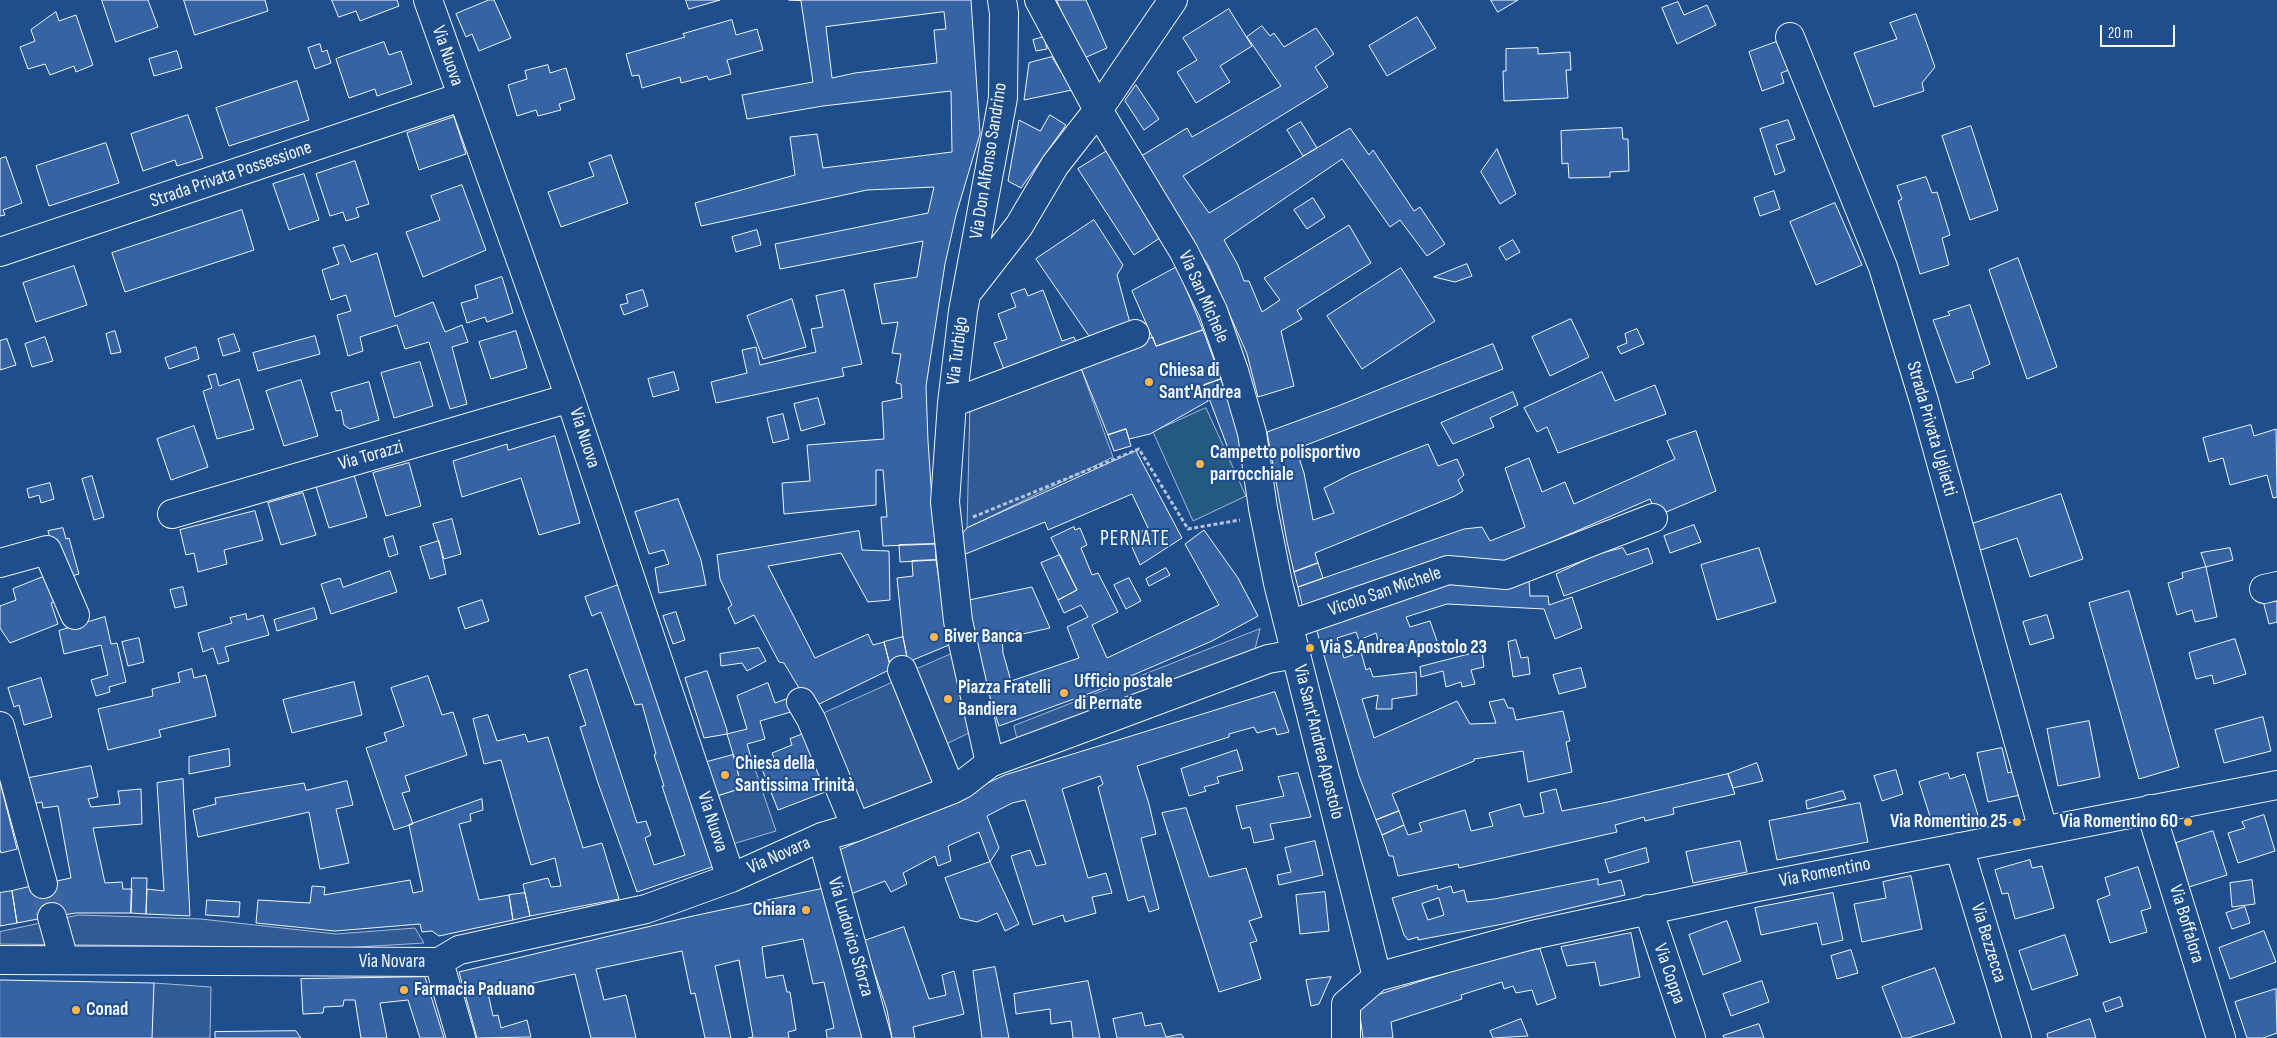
<!DOCTYPE html>
<html>
<head>
<meta charset="utf-8">
<style>
  body { margin:0 }
  #map { position:relative; width:2277px; height:1038px; overflow:hidden; background:#1f4e8c; font-family:"Sofia Sans Condensed",sans-serif }
  canvas { display:block }
  .scale { position:absolute; left:2100px; top:25px; width:75px; height:22px; box-sizing:border-box; border:2px solid #f2f6ff; border-top:0; padding-left:6px; font-size:15px; line-height:18px; white-space:nowrap; color:#f2f6ff; -webkit-text-stroke:4px #1f4e8c; paint-order:stroke }
</style>
</head>
<body>
<div id="map">
<canvas width="2277" height="1038"></canvas>
<div class="scale">20 m</div>
</div>
<script>
const g = document.querySelector('canvas').getContext('2d');
g.lineJoin = 'round';
function paint(path, color) {
  g.fillStyle = color;
  g.fill(path, 'evenodd');
}
function strokePath(path, color, width, dash) {
  g.strokeStyle = color;
  g.lineWidth = width;
  g.lineCap = dash ? 'butt' : 'round';
  g.setLineDash(dash || []);
  g.stroke(path);
}
function label(font, color, halo, rows, align = 'center') {
  g.font = font + ' "Sofia Sans Condensed",sans-serif';
  g.lineWidth = 4;
  g.setLineDash([]);
  g.textBaseline = 'middle';
  g.strokeStyle = halo;
  g.fillStyle = color;
  for (const [text, x, y, turn = 0] of rows) {
    g.save();
    g.translate(x, y);
    g.rotate((+turn || 0) * Math.PI / 180);
    g.textAlign = isNaN(turn) ? turn : align;
    if (halo) g.strokeText(text, 0, 0);
    g.fillText(text, 0, 0);
    g.restore();
  }
}
const green = new Path2D(`
  M1206,408L1246,496L1193,521L1153,432Z`);
paint(green, '#245a82');
strokePath(green, '#a8bbd7', 1);
const parking = new Path2D(`
  M1079,363L1113,457L967,528L970,404Z
  M1260,629L1255,649L1018,743L1014,726Z
  M965,648L981,727L938,748L910,672Z
  M905,677L951,790L856,827L811,719Z
  M750,754L776,831L726,846L717,796L742,788L734,757Z
  M79,915L201,919L336,934L415,928L424,943L342,948L0,944V932Z
  M154,983L211,987L210,1038H152Z`);
paint(parking, '#305b95');
strokePath(parking, '#a8bbd7', 1);
const building = new Path2D(`
  M102,0H148L158,27L116,42Z
  M184,0H265L268,11L195,35Z
  M332,0H397L399,6L360,21L356,11L339,17Z
  M489,0H494L511,38L479,51L472,34L466,37L456,14Z
  M686,0H720L689,9Z
  M789,0H971L980,134L956,215L945,264L926,386L928,441L935,544L883,546L881,517H887L883,470H876V505L784,514L782,483L810,481L807,445L884,439L882,402L902,398L901,384L896,383L901,354L892,353L898,322L882,324L874,284L917,277L923,241L780,269L775,244L928,213L934,187L867,190L701,226L695,203L795,175L790,137L817,134L823,168L952,152L951,91L823,106L747,119L742,95L813,82L801,1ZM944,12L946,29L934,30L937,63L855,73L832,78L826,27Z
  M1057,0H1086L1107,48L1082,59Z
  M1491,0H1518L1498,12Z
  M1678,2L1684,15L1707,5L1716,25L1677,44L1662,8Z
  M1229,9L1252,46L1220,66L1230,82L1196,103L1177,72L1197,60L1183,38Z
  M56,12L59,21L76,15L93,65L76,72L74,66L50,75L45,64L28,69L20,47L35,41L31,30Z
  M1916,14L1935,67L1922,83L1924,91L1874,107L1854,53L1897,39L1890,23Z
  M1417,17L1436,48L1387,76L1369,46Z
  M732,20L736,35L757,29L763,50L727,60L731,74L709,80L707,76L681,83L680,77L642,88L639,75L632,76L626,54L685,37L683,34Z
  M1262,26L1270,36L1274,33L1284,47L1316,28L1334,54L1315,67L1328,87L1183,176L1209,213L1350,128L1369,155L1373,150L1414,211L1420,207L1445,244L1427,256L1400,220L1390,227L1342,159L1224,240L1238,265L1244,281H1249L1262,312L1280,300L1264,278L1349,225L1371,263L1297,310L1302,319L1281,331L1294,386L1258,397L1247,354L1208,265L1138,158L1187,128L1192,137L1281,86L1247,37Z
  M1044,37L1047,49L1036,51L1033,40Z
  M1779,41L1789,70L1781,73L1784,83L1762,91L1749,52Z
  M384,42L389,55L401,51L412,84L377,96L375,89L349,98L336,59Z
  M320,44L322,52L327,50L331,63L315,69L308,48Z
  M1538,48V54L1570,52L1571,70H1566L1568,98L1504,101L1503,71H1506V49Z
  M177,51L182,68L154,76L149,59Z
  M1052,57L1072,90L1024,100L1029,63Z
  M548,65L550,73L566,68L575,99L559,104L561,110L538,116L536,110L517,116L508,85L527,79L525,71Z
  M297,81L309,120L229,146L216,108Z
  M1136,85L1159,119L1144,130L1125,101Z
  M188,115L203,158L177,166L175,160L143,171L131,134Z
  M1050,115L1066,125L1021,188L1008,181L1019,120L1040,131Z
  M454,117L466,154L419,170L407,133Z
  M1788,120L1795,139L1776,145L1785,171L1775,175L1760,129Z
  M1301,122L1317,148L1303,156L1287,130Z
  M1971,126L1998,210L1970,220L1942,136Z
  M1622,128L1623,139H1628L1629,171L1610,172V177L1569,178L1568,163L1562,164L1561,131Z
  M106,143L119,183L49,206L36,166Z
  M1497,149L1516,194L1500,204L1481,172Z
  M1107,151L1163,236L1134,255L1078,169Z
  M611,155L628,203L561,227L548,192L594,176L589,163Z
  M6,157L22,203L3,210L5,215L0,216V159Z
  M355,161L369,204L356,208L359,217L346,221L343,212L330,216L316,174Z
  M304,174L319,220L289,230L273,184Z
  M1926,177L1932,193L1937,192L1950,235L1942,238L1949,265L1920,274L1898,201L1902,199L1897,186Z
  M462,185L486,250L423,277L406,232L440,220L431,196Z
  M1774,191L1780,209L1760,216L1754,198Z
  M1313,198L1325,217L1307,229L1294,210Z
  M1835,203L1862,265L1816,285L1790,222Z
  M242,210L254,250L125,292L112,253Z
  M1094,220L1123,265L1117,275L1130,323L1091,339L1036,259Z
  M757,230L761,245L736,252L732,237Z
  M1513,240L1520,252L1506,260L1499,248Z
  M344,245L351,262L377,253L395,317L433,302L445,332L462,325L468,342L452,347L467,404L450,409L429,342L405,349L397,325L360,337L363,351L348,356L337,315L351,311L346,295L331,300L322,270L339,264L333,248Z
  M2018,258L2057,367L2027,379L1989,270Z
  M1467,264L1472,276L1455,282L1434,277Z
  M74,266L87,305L36,322L23,283Z
  M1177,267L1203,330L1156,346L1132,291Z
  M1401,268L1435,321L1362,369L1327,316Z
  M502,277L513,313L487,322L485,317L467,323L461,303L478,298L475,286Z
  M1025,289L1028,296L1043,290L1062,341L1074,337L1079,349L1006,375L994,343L1007,339L998,314L1016,307L1011,294Z
  M643,290L648,306L624,315L620,305L628,303L626,295Z
  M844,290L862,364L842,368L844,376L716,403L711,382L747,373L742,350L756,347L760,365L816,352L811,329L823,327L816,296Z
  M792,299L806,347L763,359L747,316Z
  M1970,305L1990,364L1972,372L1974,378L1956,383L1933,320L1950,315L1948,312Z
  M1571,319L1589,357L1550,376L1532,337Z
  M1637,329L1644,344L1621,354L1617,347L1627,343L1625,334Z
  M1203,330L1221,379L1204,385L1208,401L1150,434L1129,439L1126,429L1108,435L1079,363L1153,337L1156,346Z
  M115,331L121,352L111,354L106,334Z
  M516,331L527,368L491,379L479,342Z
  M234,334L240,351L223,356L218,339Z
  M315,336L320,354L258,371L253,353Z
  M45,337L53,361L32,367L25,344Z
  M7,339L16,365L0,370V341Z
  M1493,344L1503,369L1296,449L1304,473L1313,520L1334,513L1324,488L1351,474L1428,444L1438,466L1457,459L1464,475L1458,480L1463,491L1455,496L1315,553L1318,563L1294,572L1287,542L1267,432L1338,406Z
  M196,347L199,359L169,369L165,358Z
  M420,362L433,406L394,418L381,373Z
  M674,372L679,390L653,397L648,379Z
  M1602,372L1615,401L1655,385L1666,414L1558,453L1547,427L1537,432L1524,408Z
  M216,374L219,386L239,379L254,429L217,439L203,391L212,388L208,376Z
  M1221,379L1242,432L1244,446L1229,451L1204,385Z
  M301,380L318,436L284,446L266,391Z
  M369,382L379,420L350,429L344,425L341,410L336,411L331,393Z
  M1513,392L1518,405L1490,418L1494,427L1453,444L1441,423Z
  M818,398L825,424L801,431L794,404Z
  M783,414L789,439L773,443L767,418Z
  M2251,425L2254,436L2276,429L2277,497L2273,498L2267,475L2230,485L2223,458L2209,462L2203,438Z
  M194,426L208,467L171,480L157,439Z
  M1126,429L1131,446L1114,451L1108,435Z
  M1696,431L1716,491L1657,516L1650,499L1492,568L1303,609L1298,587L1464,529L1482,527L1490,541L1525,527L1505,468L1529,458L1542,492L1565,482L1574,504L1675,459L1667,441Z
  M555,436L580,523L539,535L521,478L462,497L453,461L507,444L508,450Z
  M1136,451L1182,538L1140,565L1128,538L1148,528L1132,494L1048,530L1045,522L963,555L961,535L967,528Z
  M409,463L421,506L386,516L373,473Z
  M354,475L367,517L329,528L316,487Z
  M92,476L104,517L94,520L82,479Z
  M50,483L54,499L41,503L39,495L29,498L27,489Z
  M303,493L316,535L281,545L268,503Z
  M2061,494L2083,559L2030,577L2017,538L1972,553L1963,527Z
  M678,499L701,560L706,585L659,593L655,568L669,564L664,550L649,554L635,512Z
  M255,511L263,540L224,550L227,564L198,572L194,553L186,555L180,530Z
  M452,519L461,554L444,559L433,524Z
  M1694,525L1701,542L1670,553L1664,536Z
  M1074,527L1075,530L1080,528L1087,545L1081,548L1092,575L1098,573L1118,612L1092,625L1107,658L1219,605L1185,544L1204,530L1238,578L1258,616L1212,641L1096,691L999,726L975,652L969,600L1032,587L1050,628L1018,635V630L1002,635L1003,653L1011,681L1079,658L1067,627L1088,617L1081,605L1064,613L1058,600L1077,590L1051,538Z
  M63,528L66,539L69,538L79,574L61,579L48,531Z
  M859,531L862,550L889,551L890,600L868,602L841,553L768,566L815,658L868,634L873,645L884,642L891,669L811,708L784,663L779,662L754,615L735,624L728,608L732,605L720,579L717,555Z
  M393,536L398,554L389,557L384,539Z
  M439,541L446,574L430,579L420,547Z
  M935,544L936,560L900,562L899,545Z
  M1623,548L1627,555L1648,548L1653,563L1564,596L1556,574L1598,554Z
  M1759,548L1776,602L1717,620L1701,565Z
  M2230,548L2233,560L2206,567L2201,553Z
  M1060,555L1077,590L1058,600L1041,563Z
  M936,560L949,645L908,662L903,637L897,578L913,576L912,561Z
  M1318,563L1323,578L1298,587L1294,572Z
  M2206,567L2217,617L2195,622L2192,610L2177,615L2168,583L2183,578L2182,573Z
  M1166,568L1170,575L1149,586L1146,579Z
  M390,571L397,592L331,614L321,584L340,578L343,587Z
  M1452,574L1510,577L1529,581L1530,596H1548L1549,605L1572,597L1582,628L1555,639L1544,609L1447,604L1406,617L1410,627L1430,621L1439,647L1423,653L1417,641L1391,652L1388,642L1379,644L1376,633L1359,640L1356,632L1337,638L1344,658L1361,652L1366,670L1370,668L1373,677L1416,672L1417,695L1392,699V709H1376L1378,695L1362,699L1374,738L1457,701L1470,724L1496,723L1489,702L1504,699L1508,708H1513L1516,720L1563,711L1570,741L1566,742L1572,772L1528,782L1523,751L1474,759V761L1392,794L1399,811L1376,820L1359,776L1314,621Z
  M48,575L58,600L51,603L58,624L10,643L0,628V606L16,600L13,589Z
  M1129,578L1141,601L1126,609L1114,585Z
  M621,584L715,866L637,892L598,783L580,727L586,725L569,675L587,669L637,823L646,821L651,835L645,838L654,865L685,855L662,786H664L654,755L656,754L642,704L635,705L601,612L592,616L585,597Z
  M183,587L187,605L175,608L170,590Z
  M2129,591L2179,767L2139,779L2089,603Z
  M2277,592V622L2269,624L2262,597Z
  M482,600L489,621L465,629L458,608Z
  M314,608L317,619L277,631L274,620Z
  M676,612L685,640L673,644L663,616Z
  M246,614L247,620L263,615L269,635L225,647L229,661L218,664L213,648L203,652L198,633L232,623L230,618Z
  M2047,615L2054,638L2030,645L2023,622Z
  M105,617L111,644L117,643L126,682L109,687L110,692L96,696L91,680L108,675L101,645L64,654L59,631Z
  M903,637L908,662L891,669L884,642Z
  M139,638L144,662L128,666L122,642Z
  M2235,639L2246,674L2214,684L2212,675L2196,679L2189,653Z
  M1516,640L1521,658L1528,657L1530,674L1513,677L1508,642Z
  M759,648L766,661L747,671L742,663L721,666L720,654Z
  M1482,651L1484,667L1471,670L1475,684L1462,687L1461,682L1446,687L1443,671L1421,677L1420,667Z
  M1581,668L1586,687L1559,694L1553,675Z
  M192,669L194,678L206,675L216,716L159,730L161,737L108,750L98,709L153,696L152,689L180,682L178,673Z
  M707,671L727,730V734L704,738L685,678Z
  M428,676L442,715L453,712L467,755L405,776L410,791L402,793L413,824L394,830L366,748L387,741L384,733L404,726L391,688Z
  M41,678L52,717L24,725L19,705L14,707L8,688Z
  M354,682L362,715L292,733L283,700Z
  M768,683L775,703L789,698L794,711L760,721L765,739L747,744L750,754L734,757L727,734L747,729L737,696Z
  M1275,692L1289,732L1277,735L1275,728L1257,733L1254,727L1229,734V737L1137,766L1149,804L1156,834L1141,838L1159,909L1149,912L1144,896L1128,901L1098,787L1103,784L1100,776L1062,789L1088,878L1106,873L1112,893L1092,897L1096,913L1065,922L1063,915L1033,925L1011,856L1030,850L1036,866L1046,864L1025,800L1012,803L987,816L999,848L990,862L979,832L948,846L951,861L938,866L935,856L903,873L907,884L891,892L885,881L848,895L835,852L1005,775Z
  M488,715L497,741L525,734L528,742L548,737L583,848L602,843L619,899L530,916L523,884L548,878L551,887L561,886L555,858L531,865L501,760L484,764L473,719Z
  M2263,717L2271,751L2224,763L2215,730Z
  M2089,721L2100,777L2058,786L2047,729Z
  M806,733L828,791L778,810L760,764L774,758L772,753L792,745L790,739Z
  M2002,748L2008,773L2014,771L2020,795L1988,802L1977,753Z
  M229,749L230,766L189,774V757Z
  M1237,750L1243,770L1217,777L1219,783L1204,787L1206,791L1189,796L1181,769Z
  M733,755L742,788L717,796L707,762Z
  M1757,763L1763,781L1733,788L1728,774Z
  M91,766L98,797L88,799L91,807L120,804L118,791L141,789L142,824L93,828L105,883L122,882L123,889H132L131,913H76L38,919L33,886L71,878L58,806L43,808L42,802L28,805L24,779Z
  M1896,770L1903,794L1882,801L1874,776Z
  M1298,773L1311,817L1270,824L1274,839L1254,843L1250,827L1242,829L1236,806L1284,796L1278,777Z
  M1948,773L1950,779L1965,774L1978,815L1934,829L1919,782Z
  M1728,774L1735,794L1673,808L1674,814L1645,821L1644,817L1615,825L1617,832L1459,868L1458,864L1398,876L1393,856H1389L1382,835L1404,825L1408,835L1422,831L1419,823L1465,810L1471,831L1493,826L1489,813L1520,804L1524,817L1544,813L1540,793L1556,789L1562,811L1608,802Z
  M183,779L190,916L146,914L147,889L164,891L157,783Z
  M347,781L353,805L336,809L349,863L320,869L309,812L198,837L193,810L216,804L215,798L304,783L306,790Z
  M0,782L17,849L1,853L0,850Z
  M1843,791L1846,799L1807,809L1806,801Z
  M482,799L483,810L470,814L471,821L459,824L479,900L509,895L513,920L439,936L432,931L422,932L420,924L335,931L256,923L258,900L310,903L312,886L325,887L324,895L410,880L413,893L423,891L409,825Z
  M1860,803L1868,842L1777,860L1769,821Z
  M1186,808L1209,877L1246,868L1262,917L1249,921L1257,941L1250,943L1261,979L1219,992L1162,813Z
  M1399,811L1404,825L1382,835L1376,820Z
  M2264,815L2275,851L2238,863L2228,833L2245,828L2242,822Z
  M2213,831L2227,875L2189,887L2176,843Z
  M1315,841L1323,875L1279,885L1277,875L1291,872L1285,848Z
  M1740,841L1747,872L1693,883L1686,852Z
  M1646,848L1649,862L1609,873L1605,860Z
  M2030,860L2032,868L2042,866L2054,908L2015,919L2008,893L2002,894L1995,870Z
  M990,862L1019,924L1005,931L997,913L977,922L960,918L945,878Z
  M2138,867L2151,908L2141,911L2147,932L2110,943L2097,900L2110,895L2105,878Z
  M1911,876L1922,929L1862,942L1854,904L1886,898L1883,882Z
  M132,878H147L146,914L131,913Z
  M1598,879V885L1621,880L1625,895L1503,924L1418,940V937L1408,940L1404,935L1392,898L1437,885L1438,890L1451,886L1453,893L1464,890L1467,902L1494,899ZM1439,898L1444,915L1428,920L1422,904Z
  M2252,880L2255,904L2232,907L2230,883Z
  M33,886L38,919L17,923L12,891Z
  M826,888L862,1038H827L826,1030L834,1028L824,982L813,984L803,939L762,947L766,978L783,975L787,992H790L796,1030L788,1032L789,1038H748L753,1037L739,960L715,966L731,1038H705L695,993L691,994L682,951L596,969L604,1000L626,995L636,1038H591L575,974L488,993L493,1016L498,1015L501,1028L527,1020L531,1037L477,1038L459,972L693,916Z
  M12,891L17,923L0,926V893Z
  M1325,892L1329,931L1300,934L1296,895Z
  M525,893L530,916L513,920L509,895Z
  M1833,893L1843,940L1822,945L1817,923L1761,935L1755,908Z
  M207,900L240,902L239,917L206,915Z
  M2245,907L2250,923L2232,929L2226,913Z
  M1727,921L1741,961L1703,975L1689,935Z
  M904,927L929,999L946,995L942,975L954,971L964,1014L913,1027L915,1038H892L887,1010L864,941Z
  M2264,931L2276,962L2230,979L2219,948Z
  M1631,933L1640,977L1600,986L1595,962L1567,966L1561,947Z
  M2065,935L2078,975L2032,990L2019,951Z
  M1540,949L1556,998L1537,1005L1532,990L1516,993L1513,986L1504,989L1502,982L1461,995L1462,999L1391,1022L1393,1038H1363L1358,1001L1497,957Z
  M1851,950L1858,973L1837,979L1831,956Z
  M995,967L1009,1038H982L973,971Z
  M1935,968L1955,1023L1908,1038H1902L1882,987Z
  M425,977L444,1038H420L408,1000L380,1003L387,1038H361L355,1000H344L343,1006L324,1007L323,1013L303,1014L301,979Z
  M1331,977L1319,1004L1311,1006L1306,980Z
  M0,980L154,983L152,1038H0Z
  M1088,981L1100,1038H1073L1071,1021L1051,1024L1050,1009L1016,1014L1014,994Z
  M1762,981L1769,1002L1731,1016L1723,994Z
  M2276,989L2277,1033L2263,1038H2247L2235,1002Z
  M2120,997L2123,1006L2106,1012L2103,1003Z
  M1142,1013L1145,1026L1161,1023L1166,1037L1181,1034L1184,1038H1117L1113,1019Z
  M1521,1019L1528,1036L1493,1038L1490,1031Z
  M2090,1019L2096,1038H2048L2047,1034Z
  M1759,1024L1764,1038H1724L1723,1036Z
  M296,1031L301,1038H215V1032Z`);
paint(building, '#3563a3');
strokePath(building, '#f2f6ff', 1);
strokePath(new Path2D(`
  M43,884L52,917`), '#3f679d', 28, [28, 14]);
const minor = new Path2D(`
  M428,0L570,398L731,878
  M1039,0L1098,110L1184,252L1213,311L1234,371L1252,433L1263,508L1278,583L1377,977
  M1790,37L1883,267L1924,401L2043,830
  M0,252L461,97
  M970,289L1019,226L1055,165L1098,110L1173,0
  M952,403L1135,334
  M172,514L570,398
  M0,563L47,550L75,615
  M2264,589L2277,586
  M1289,625L1448,570L1506,575L1653,518
  M902,670L951,790
  M801,702L811,719L856,827
  M0,726L43,884
  M990,763L958,621L945,502L952,403L963,311L1003,98L1004,13L1002,0
  M2150,809L2221,1038
  M822,837L877,1038
  M1959,847L2017,1038
  M1648,909L1691,1038
  M52,917L64,960
  M0,960L439,962L459,950L646,909L731,878L822,837L856,827L951,790L963,784L990,763L1268,659L1296,654
  M439,962L461,1038
  M1346,1038V1004L1377,977L1532,935L1752,888L2277,785`);
strokePath(minor, '#f2f6ff', 30);
strokePath(new Path2D(`
  M973,517L1139,449L1188,529L1240,520`), '#b3c4dc', 3, [4, 2.5]);
strokePath(minor, '#1f4e8c', 28);
for (const [x, y, r, color] of [
  [1149,382,5,"#ffb74d"],
  [1200,464,5,"#ffb74d"],
  [934,637,5,"#ffb74d"],
  [1310,648,5,"#ffb74d"],
  [1064,693,5,"#ffb74d"],
  [948,699,5,"#ffb74d"],
  [725,775,5,"#ffb74d"],
  [2017,822,5,"#ffb74d"],
  [2188,822,5,"#ffb74d"],
  [806,910,5,"#ffb74d"],
  [404,990,5,"#ffb74d"],
  [76,1010,5,"#ffb74d"]
]) {
  const dot = new Path2D();
  dot.arc(x, y, r, 0, 2 * Math.PI);
  g.fillStyle = color;
  g.fill(dot);
  strokePath(dot, '#1f4e8c', 2);
}
label('19px', '#f2f6ff', '#1f4e8c', [
  ["Via Nuova",447,56,71],
  ["Via Don Alfonso Sandrino",989,161,-81],
  ["Strada Privata Possessione",231,175,-19],
  ["Via San Michele",1203,297,66],
  ["Via Turbigo",958,351,-83],
  ["Strada Privata Uglietti",1931,429,74],
  ["Via Nuova",584,438,72],
  ["Via Torazzi",371,456,-16],
  ["Vicolo San Michele",1385,592,-19],
  ["Via Sant'Andrea Apostolo",1318,742,76],
  ["Via Nuova",712,822,72],
  ["Via Novara",779,856,-24],
  ["Via Romentino",1825,873,-11],
  ["Via Boffalora",2186,924,73],
  ["Via Ludovico Sforza",850,937,74],
  ["Via Bezzecca",1988,943,73],
  ["Via Novara",392,962],
  ["Via Coppa",1669,974,71]
]);
label('bold 19px', '#f2f6ff', '#1f4e8c', [
  ["Chiesa di",1159,371],
  ["Sant'Andrea",1159,393],
  ["Campetto polisportivo",1210,453],
  ["parrocchiale",1210,475],
  ["Biver Banca",944,637],
  ["Via S.Andrea Apostolo 23",1320,648],
  ["Ufficio postale",1074,682],
  ["di Pernate",1074,704],
  ["Piazza Fratelli",958,688],
  ["Bandiera",958,710],
  ["Chiesa della",735,764],
  ["Santissima Trinità",735,786],
  ["Via Romentino 25",2007,822,"right"],
  ["Via Romentino 60",2178,822,"right"],
  ["Chiara",796,910,"right"],
  ["Farmacia Paduano",414,990],
  ["Conad",86,1010]
], 'left');
g.letterSpacing = '1px';
label('21px', '#f2f6ff', '#1f4e8c', [
  ["PERNATE",1135,540]
]);
g.letterSpacing = '0px';
</script>
</body>
</html>
